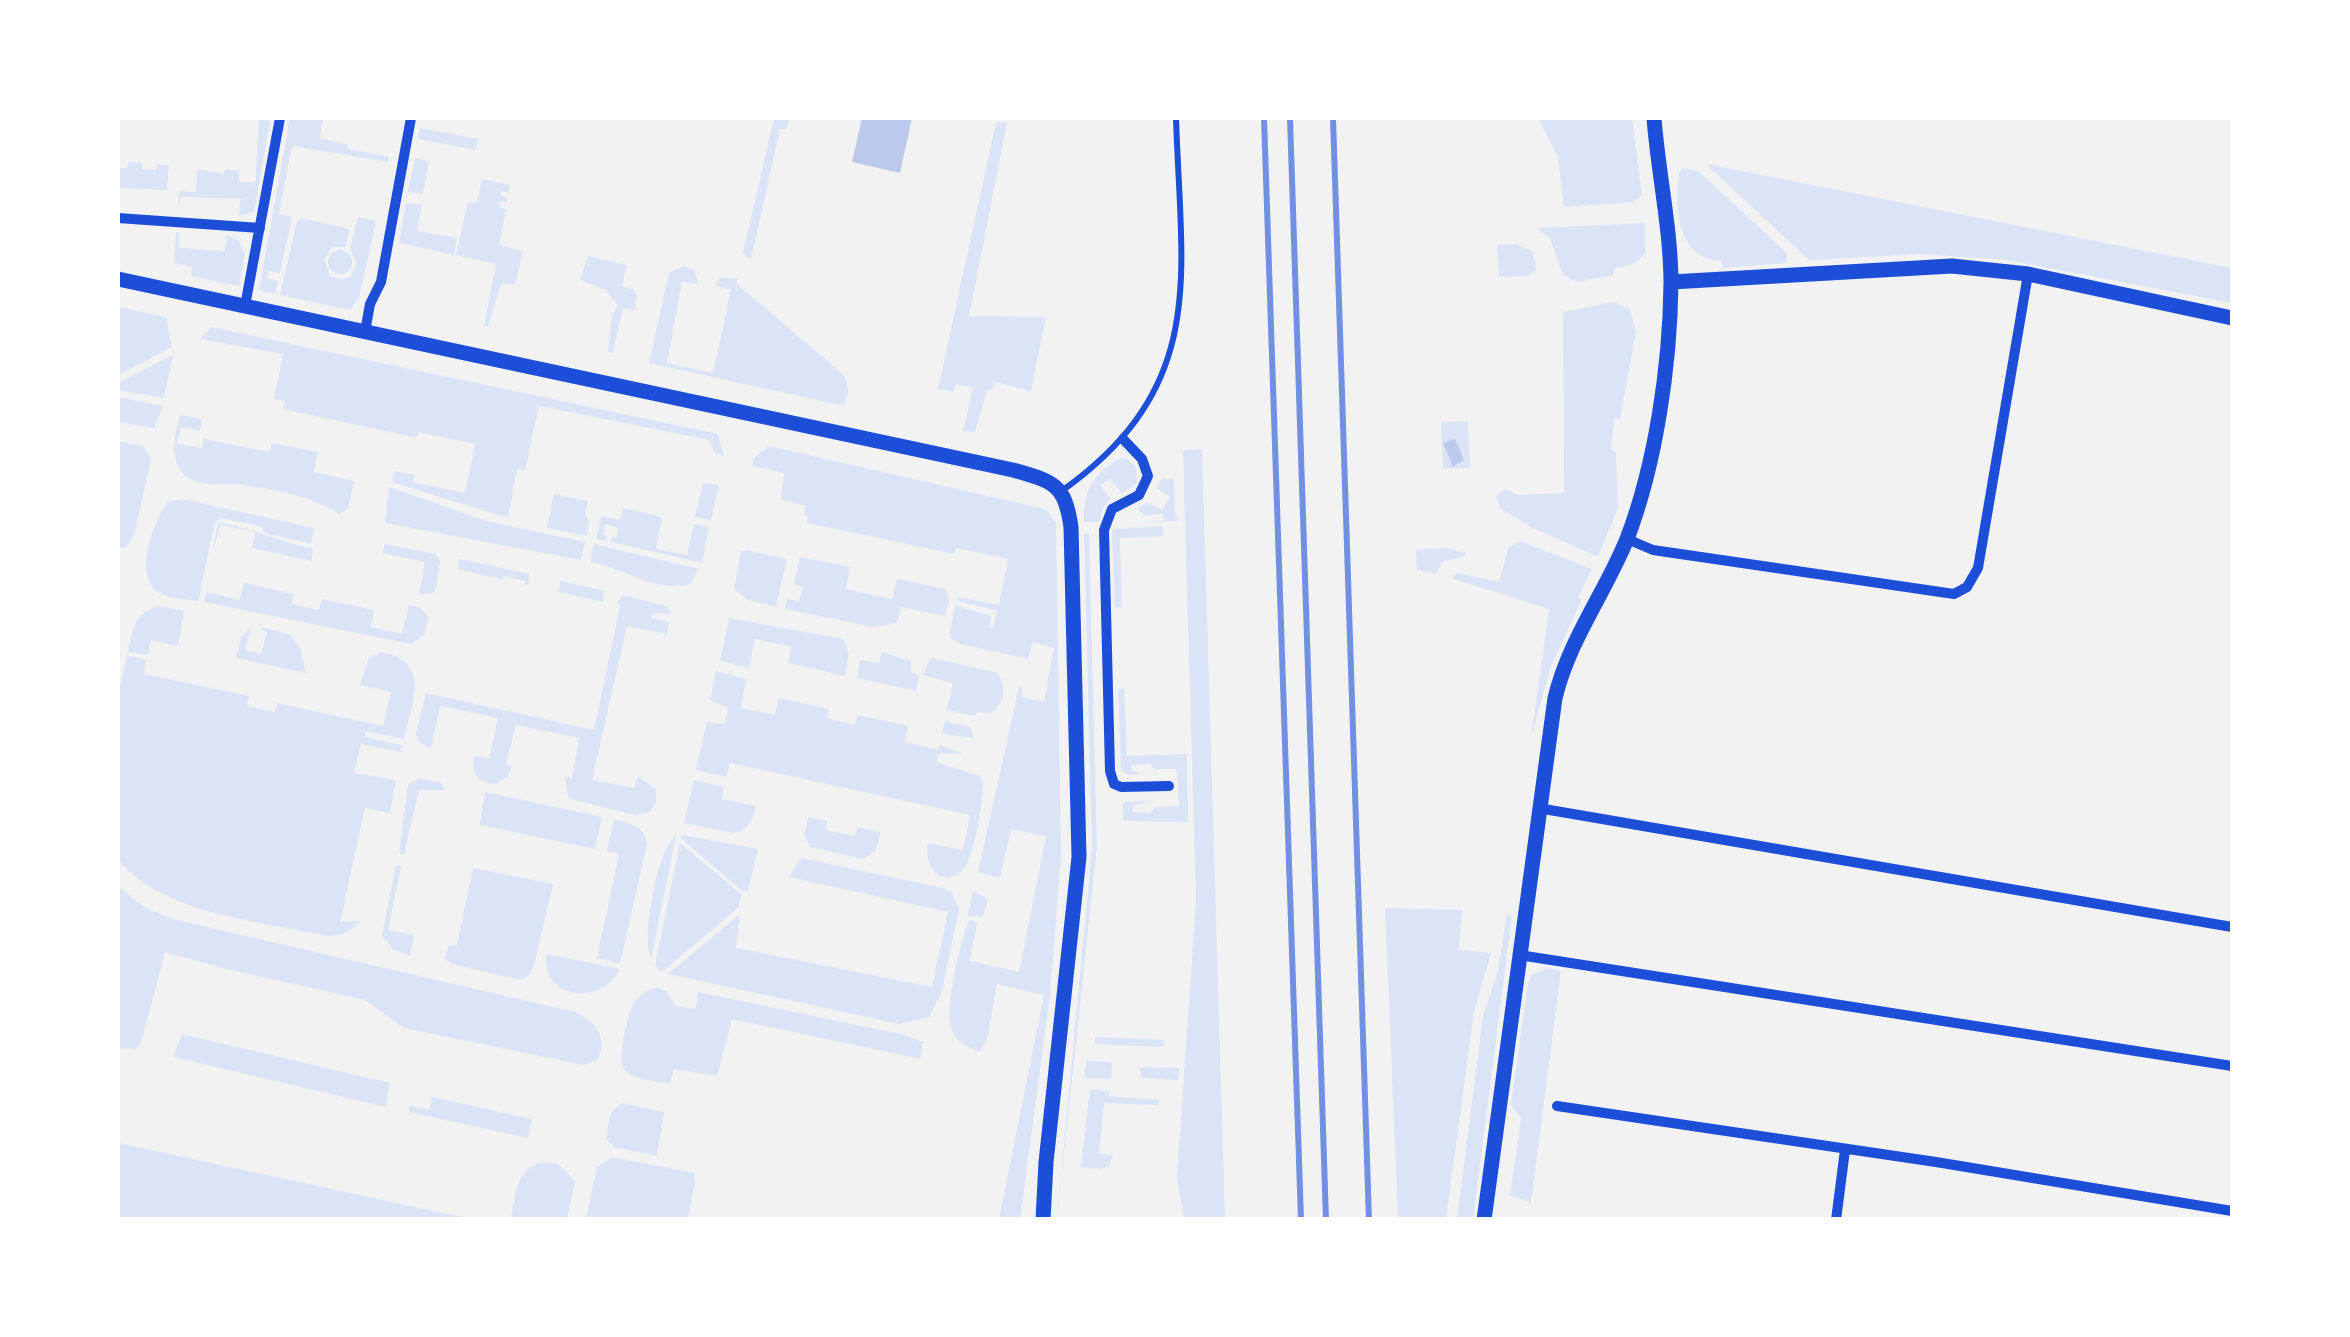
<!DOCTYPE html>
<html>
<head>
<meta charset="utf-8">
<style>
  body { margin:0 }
  #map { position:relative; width:2350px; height:1337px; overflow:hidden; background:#f2f2f2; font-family:"Open Sans",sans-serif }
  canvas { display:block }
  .frame { position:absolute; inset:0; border:120px solid #fff; pointer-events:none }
</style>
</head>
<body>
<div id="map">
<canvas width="2350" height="1337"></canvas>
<div class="frame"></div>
</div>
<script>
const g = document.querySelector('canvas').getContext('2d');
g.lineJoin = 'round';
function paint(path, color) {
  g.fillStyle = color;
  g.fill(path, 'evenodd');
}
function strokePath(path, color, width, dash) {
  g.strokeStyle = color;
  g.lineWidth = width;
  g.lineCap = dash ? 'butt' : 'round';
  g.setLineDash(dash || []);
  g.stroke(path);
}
paint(new Path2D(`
  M259,118H267L270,122L254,212L239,216L240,200L249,199L181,197L178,208L179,191L196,192L197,169L224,174L225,169L239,171V182H254L255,187Z
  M290,118H323L320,138L348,145V149L389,157L388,162L292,146L279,214L292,217L280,273L269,271L267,278L278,281L275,294L259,290Z
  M774,118H789L787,129H780L751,260L743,253Z
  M1538,118H1632L1642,195L1634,202L1564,207L1558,157Z
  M996,122L1007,123L969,316L1046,317L1031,391L995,382L992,390H987L975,432L963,431L973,388H976L956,384L954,391L938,389Z
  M420,128L478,139L476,150L418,139Z
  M415,158L429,161L423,194L408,192Z
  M128,162L142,163V169L156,170L157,164L169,165L167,190L118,188V168H127Z
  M1706,164L2232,268V303L2007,260L1921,254L1809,260Z
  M1683,168L1698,171L1787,253V263L1723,268L1722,261C1676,259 1675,208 1679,173Z
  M482,179L510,185L508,193L501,191L500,195L508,198L507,202L500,201L499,207L506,209L499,245L523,251L515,285L503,283L500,286L488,326H484L496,264L456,255L468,202L477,203Z
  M406,203L422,205L417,231L457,238L454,255L399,243Z
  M358,217L376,221L359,298L350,310L280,295L297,221L302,218L350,229L346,247H332L324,259L330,276L342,279L350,277L357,264L350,248Z
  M1645,223V254L1635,263L1614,269L1613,275L1577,282L1563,275L1550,238L1537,228Z
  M176,232H179V248L225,251L227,235L239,241L245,255L239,286L191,276L192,267L174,263Z
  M1517,244L1533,252L1536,269L1528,276L1499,277L1497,245Z
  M328 262a12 12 0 1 1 24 0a12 12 0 1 1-24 0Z
  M588,256L627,265L622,286L633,289L637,296L635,310L623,308L613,353L608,352L612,315L618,305L605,290L580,280Z
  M684,266L694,271L699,284L682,282L667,363L713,373L731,290L715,285L721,277L737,279V284L845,376L848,392L844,406L649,363L669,273Z
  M1614,302L1630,310L1636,332L1620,419H1614L1611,450L1616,452L1618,508L1598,557L1533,528L1500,508L1496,497L1504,489L1519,495L1564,493L1563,312Z
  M118,307L166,317L172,347L118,375Z
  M211,327L718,434L724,456L715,453L709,440L539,406L525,470L517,469L508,518L392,482L394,471L414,475L413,482L465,493L475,444L418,432L417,438L283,409L285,401L274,399L283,354L200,339Z
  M173,355L164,398L118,390V383Z
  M118,397L163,406L154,428L118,422Z
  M180,415L202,419L200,431L181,427L177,444L202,448L204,439L269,452L272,443L318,452L314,472L354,481L348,509L339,514C314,497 273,489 243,485C218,482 187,492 176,461C171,447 177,428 180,415Z
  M1468,421L1470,468L1443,469L1441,422Z
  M118,441L144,447L151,459L134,536L126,547L118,548Z
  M769,446L1045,509L1056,522L1061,856L1050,996L1020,1219H999L1044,995L997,984L987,1040L979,1052C969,1048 958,1042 953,1033C942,1013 961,941 969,920L977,922L970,961L1019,972L1046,836L1011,829L1000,878L978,872L1019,687L1022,688L1021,697L1044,702L1054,648L1033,642L1028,659L961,644L949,637L955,605L991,616L989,627L993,628L997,611L957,601L958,597L999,605L1008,559L956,548L954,554L807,523L808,517L804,516L805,505L781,500L784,473L752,466L754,458Z
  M1202,449L1225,1220L1184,1219L1177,1177L1196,899L1183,450Z
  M1121,458L1127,459L1136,467L1137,483L1122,493L1110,479L1100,485L1111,499L1103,507L1099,522H1084C1082,491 1094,473 1121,458Z
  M1161,479H1174L1175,512L1179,521L1144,522L1164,520L1163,514L1144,515L1137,508L1147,503L1162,510L1170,497L1157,488Z
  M703,483L719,485L711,520L695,517Z
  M389,487L486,521L585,542L581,560L385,523Z
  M554,494L588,501L585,514L589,521L587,536L547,528Z
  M182,499L314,528L311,543L267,534L259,526L221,518L215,522L198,601C186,599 168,599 158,592C133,575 154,520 168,502Z
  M623,508L662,517L656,549L687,555L694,524L709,527L702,563L611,542L612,537H617L618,528L606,524L603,534L607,536L606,541L596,539L601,516L620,520Z
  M218,522C252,529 279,541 313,549L312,561L252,548L255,532L221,525L212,553Z
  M1163,526V536L1120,538L1122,607L1115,608L1112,529Z
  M1089,533L1097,847L1057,1220L1092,847L1084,534Z
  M1520,541L1592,569L1578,597L1582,599L1551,666L1531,738L1549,609L1451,578L1458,573L1499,582L1508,548Z
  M384,544L436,554L440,562L435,592L419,595L425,562L383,553Z
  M594,544L699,569L690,584C654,593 624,568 590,562Z
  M1446,548L1465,553V556L1444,561L1435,574L1417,570L1416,550Z
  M746,550L787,559L776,607L746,599L734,589L741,552Z
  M800,557L850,567L846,589L892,599L897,579L946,589L949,601L945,616L901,607L897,623L873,627L785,609L787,599L799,601L803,588L794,584Z
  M459,559L530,574L528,585H524L525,581L504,576L503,580L458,569Z
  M561,581L604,591L603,602L558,592Z
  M244,583L293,594L292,604L319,610L322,599L374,610L371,627L402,634L409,605L419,607L429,617L424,635L411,644L204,602L206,592L240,600Z
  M622,595L666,606L671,614L653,613L651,618L669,622L667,634L627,626L592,780L634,788L638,776L656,789V802L650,812L635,815L571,799L567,793L565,777L572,778L579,738L516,725L506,764L512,766L508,776L496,784C478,783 470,773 474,756L489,759L498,718L440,706L431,749L418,741L416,733L426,693L594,730L620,606L617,604Z
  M160,606L184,611L178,646L151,640L148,655L128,652C133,629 135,611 160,606Z
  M729,618L843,639L849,652L845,676L788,663L791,647L755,639L749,668L720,661Z
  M262,627L291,635L300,648L306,673L236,658L241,637L251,628L245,650L261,654L267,632L261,630Z
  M381,652C432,661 412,702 404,739L365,731V737L402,745L401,752L361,744L354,773L396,780L390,813L365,808L340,922L361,921C350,931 342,937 327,936C259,921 165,915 118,860V698L127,655L146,660L144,674L249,696L247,706L275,712L277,703L383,726L391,692L360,685L368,659Z
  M882,652L911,661V672L919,675L916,691L857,678L860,660L879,663Z
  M934,658L997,673C1008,686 1005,704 991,713L978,712L974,716L947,710L953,683L923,675L930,659Z
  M716,671L746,679L741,708L775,715L779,698L829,709L827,718L855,725L858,715L908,726L905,742L938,750L940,745L963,754L939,753L936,762L979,776L983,783C983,800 975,857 963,869C945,890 923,870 928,843L963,850L970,815L730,763L726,777L696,770L707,722L725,724L728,708L710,700Z
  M1124,688L1127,756L1187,754L1188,822L1123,821V802L1151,801L1133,806L1132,812L1149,813L1156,807L1179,806L1177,769H1155L1149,764L1131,765L1132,770L1141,774L1128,775L1121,770L1118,689Z
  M945,721L971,728L973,738L942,734Z
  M419,778L442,783L445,790H419L404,855L399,853L408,784Z
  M694,780L724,787L722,799L756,806C752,820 749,830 734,833L684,823Z
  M485,792L602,817L595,849L480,825Z
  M808,817L827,821L826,830L855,836L858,827L880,832L876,851L863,859L810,847L804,836Z
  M614,819C631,824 644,825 647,844L620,964L597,958L619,854L607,851Z
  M676,835L651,959C641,938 657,850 676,835Z
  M681,835L758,849L748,891H742L681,838Z
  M680,843L741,894L739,907L662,972L655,966Z
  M801,858L943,888L951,892L959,908L942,992L929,1017L899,1024L668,974L740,914L736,948L932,987L948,912L789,877Z
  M396,865L401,866L388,930L414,935L410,956L393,949L382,935Z
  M473,868L553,884L534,965L529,975L520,980L452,964L444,958L449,945H457Z
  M118,886L142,906L172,919L575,1012C595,1021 610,1039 597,1060L583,1065L404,1028L365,1000L230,970L165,952L141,1043L136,1049L118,1048Z
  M973,891L988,899L983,917L968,916Z
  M1385,908L1462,910L1459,950L1491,953L1474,1012L1446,1219H1398Z
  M1507,913L1512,916L1473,1219H1457L1483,1016L1498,971Z
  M547,954L620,969C603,1006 539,1000 547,954Z
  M1548,968L1561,971L1531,1203L1510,1195L1521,1118L1511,1105L1528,983L1531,975Z
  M657,987L666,991L676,1006L696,1009L698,992L905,1035L923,1042L920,1059L732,1019L717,1076L674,1069L670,1084C656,1081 633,1080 624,1069C617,1060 627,1018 632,1007C637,996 647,990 657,987Z
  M182,1034L390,1083L386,1107L173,1057Z
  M1095,1037L1164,1040L1163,1047L1095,1044Z
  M1086,1061L1112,1062L1111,1079L1084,1078Z
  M1141,1067L1179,1068L1178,1080L1140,1078Z
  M1090,1089L1109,1091V1096L1159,1100L1158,1105L1104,1103L1099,1154L1113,1155L1109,1166L1101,1169L1081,1167Z
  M432,1097L532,1119L528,1138L409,1112L410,1105L429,1110Z
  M622,1103L664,1112L657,1156L614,1147L606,1139L611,1112Z
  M118,1143L471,1219H118Z
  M612,1157L694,1173L695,1183L688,1219H586L597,1167Z
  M544,1162L558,1164L575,1181L567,1219H511C516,1195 515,1167 544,1162Z`), '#dbe4f7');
paint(new Path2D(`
  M862,118H912L900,173L852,162Z
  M1455,439L1464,460L1453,467L1443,443Z`), '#bdc9ec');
strokePath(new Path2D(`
  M1063,490C1209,385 1181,277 1176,118`), '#1d4ed8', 6);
strokePath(new Path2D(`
  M118,218L260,228
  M245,306L280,118
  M365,332L370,304L381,282L411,118
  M1123,439L1142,459L1148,476L1139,495L1112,509L1104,530L1110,771L1114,784L1121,787L1169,786
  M1627,539L1653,550L1954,594L1967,587L1978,568L2028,274
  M1538,808L2232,927
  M1519,955L2232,1066
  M1557,1106L1936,1162L2232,1211
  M1836,1220L1845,1150`), '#1d4ed8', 10);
strokePath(new Path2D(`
  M118,279L1013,470C1053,481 1065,484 1071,527L1079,857L1046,1162L1043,1220
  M1671,282L1952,266L2028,274L2232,318
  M1484,1220L1555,698C1569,640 1605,593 1627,539C1656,463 1670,365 1671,284C1671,229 1658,172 1654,118`), '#1d4ed8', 15);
strokePath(new Path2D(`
  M1264,118L1301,1220
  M1290,118L1326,1220
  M1333,118L1369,1220`), '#7290e2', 6);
</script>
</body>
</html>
